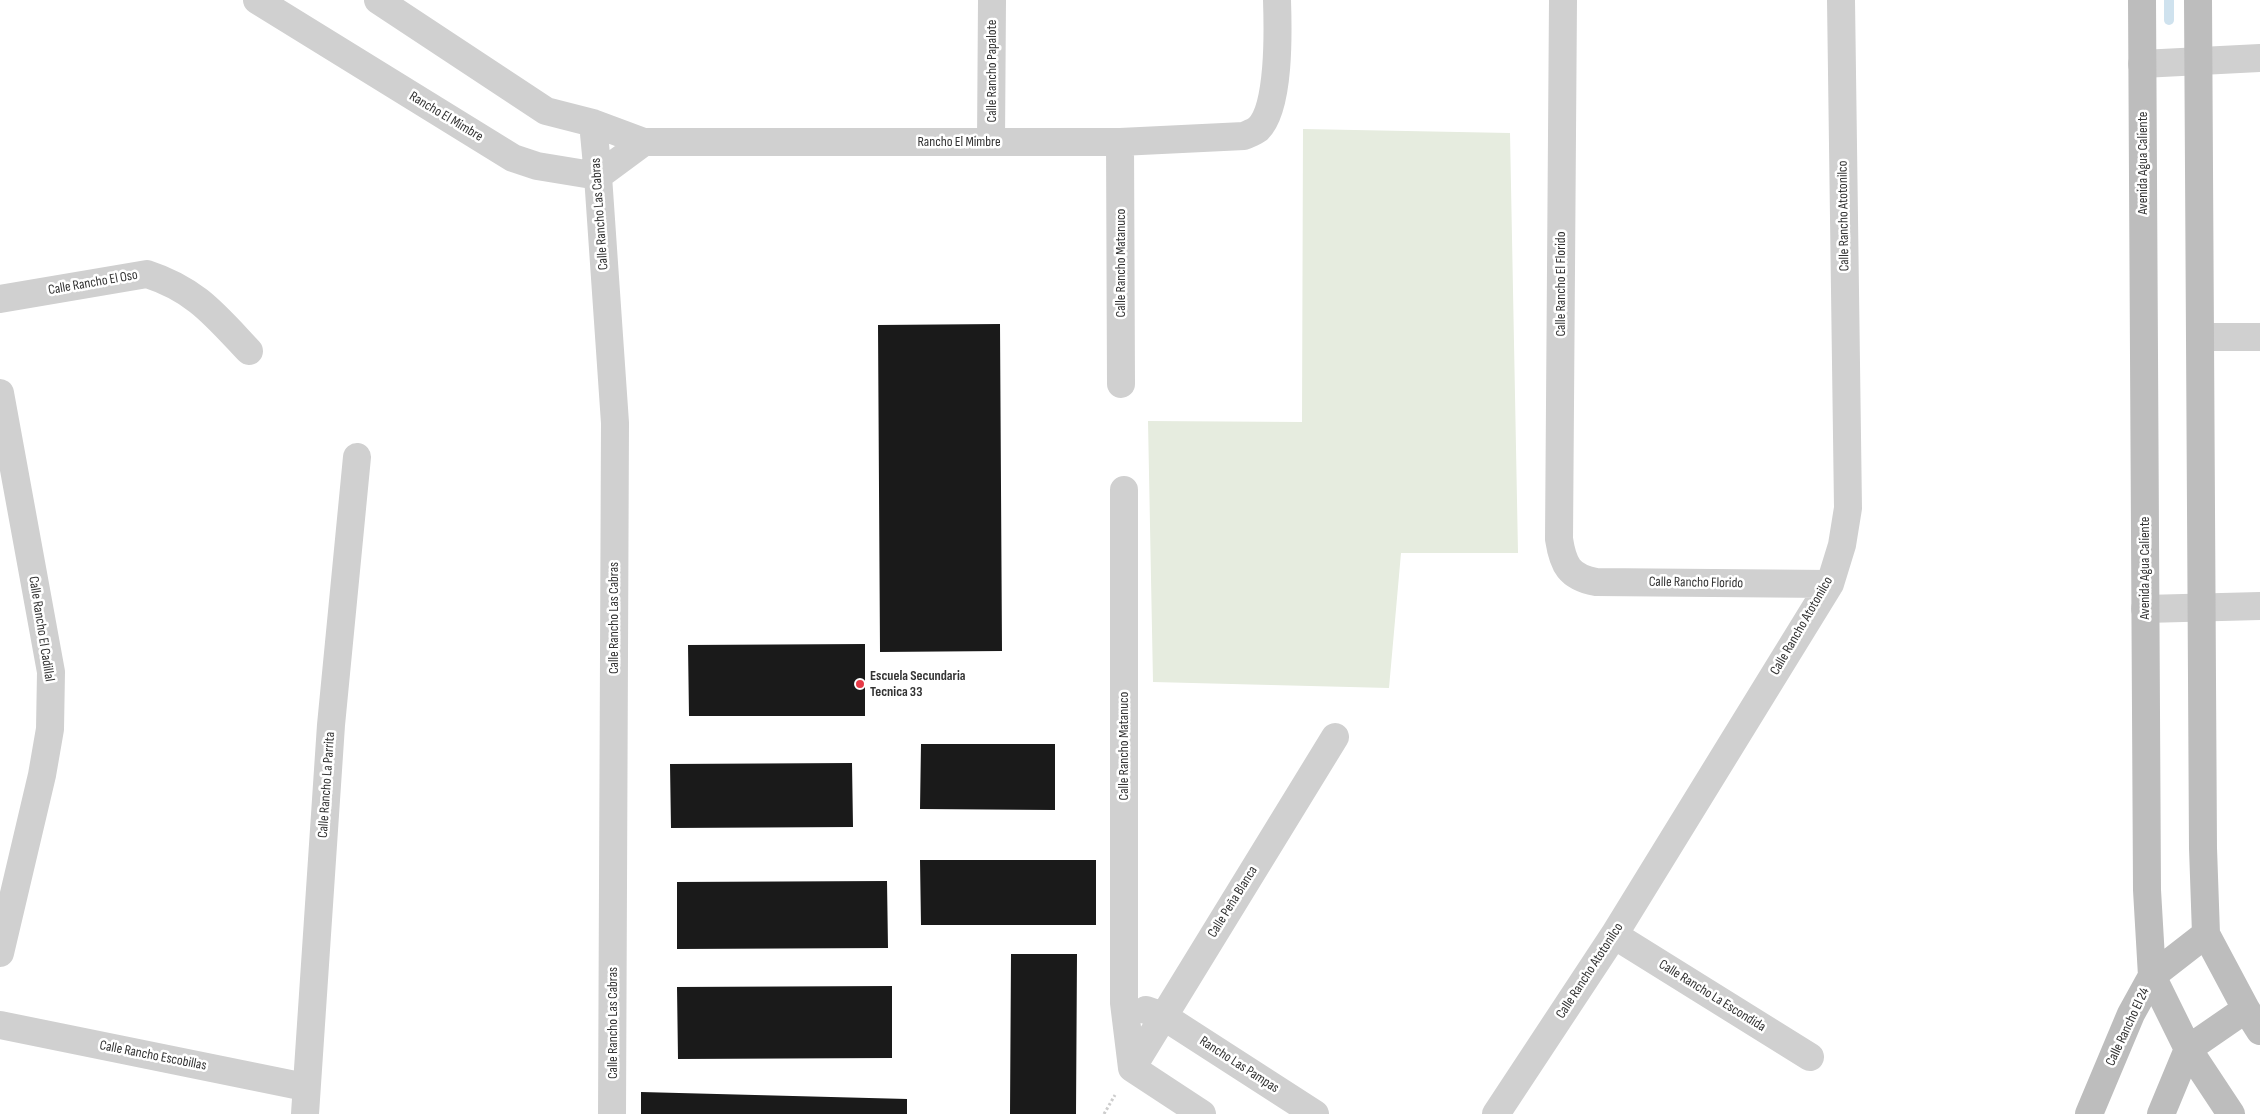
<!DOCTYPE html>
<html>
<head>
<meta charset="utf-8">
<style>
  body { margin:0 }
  canvas { display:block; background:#fff }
</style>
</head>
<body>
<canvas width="2260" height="1114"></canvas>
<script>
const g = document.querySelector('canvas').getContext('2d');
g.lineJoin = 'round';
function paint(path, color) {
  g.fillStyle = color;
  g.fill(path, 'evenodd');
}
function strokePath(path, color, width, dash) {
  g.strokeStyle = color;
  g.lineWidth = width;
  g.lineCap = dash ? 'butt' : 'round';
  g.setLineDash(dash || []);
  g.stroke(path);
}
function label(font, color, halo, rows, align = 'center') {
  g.font = font + ' "Sofia Sans Condensed",sans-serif';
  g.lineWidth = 5;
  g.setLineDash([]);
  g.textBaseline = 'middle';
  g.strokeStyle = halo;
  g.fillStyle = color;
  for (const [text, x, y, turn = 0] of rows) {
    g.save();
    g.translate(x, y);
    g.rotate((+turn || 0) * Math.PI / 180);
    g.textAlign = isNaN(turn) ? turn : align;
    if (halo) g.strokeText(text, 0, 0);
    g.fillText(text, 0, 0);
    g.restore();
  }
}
paint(new Path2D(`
  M1303,129L1510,133L1518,553H1401L1389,688L1153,682L1148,421L1302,422Z`), '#e6ecdf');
strokePath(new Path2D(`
  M2169,0V20`), '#cfe2ee', 10);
paint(new Path2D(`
  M1000,324L1002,651L880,652L878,325Z
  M865,644V716H689L688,645Z
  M921,744H1055V810L920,809Z
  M852,763L853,827L671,828L670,764Z
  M920,860H1096V925H921Z
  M887,881L888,948L677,949V882Z
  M1011,954H1077L1076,1114H1010Z
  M892,986V1058L678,1059L677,987Z
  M641,1092L907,1099V1114H641Z`), '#1a1a1a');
strokePath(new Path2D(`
  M1104,1114L1115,1095`), '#cdcdcd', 3, [2.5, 2.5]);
strokePath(new Path2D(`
  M257,0L513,158L537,166L598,176L644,142
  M378,0L546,111L593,123L644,142H1120L1244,136C1248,134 1254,132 1258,129C1280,108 1278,30 1277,0
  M1563,0L1559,539C1563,565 1569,577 1596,582L1830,584
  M2142,64L2260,58
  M593,123L598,176L615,423L612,1114
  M991,142L992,0
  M1120,142L1121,384
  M0,299L147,274C196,290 215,315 249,351
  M2200,337H2260
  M0,393L51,672L50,729L42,775L0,953
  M1124,490V1003L1132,1068
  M2145,609L2260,606
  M1614,935L1810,1057
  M1146,1010L1163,1016L1315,1114
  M0,1025L305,1087
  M1132,1068L1335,737
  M1132,1068L1202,1114
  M305,1114L331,725L357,457
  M1496,1114L1614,935L1830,584L1842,545L1848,508L1841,0`), '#d0d0d0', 28);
strokePath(new Path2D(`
  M2142,0L2147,890L2152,976L2188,1049L2231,1114
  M2198,0L2203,848L2206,934L2246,1009L2260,1031
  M2089,1114L2131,1014L2152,976L2206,934
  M2161,1114L2188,1049L2246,1009`), '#bdbdbd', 28);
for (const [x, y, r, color] of [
  [860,684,5,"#e63946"]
]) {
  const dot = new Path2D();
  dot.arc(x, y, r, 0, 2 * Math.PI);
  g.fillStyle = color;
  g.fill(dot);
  strokePath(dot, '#fff', 2);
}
label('14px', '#333', '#fff', [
  ["Calle Rancho Papalote",992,71,-90],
  ["Rancho El Mimbre",446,117,31],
  ["Rancho El Mimbre",959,142],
  ["Avenida Agua Caliente",2143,163,-90],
  ["Calle Rancho Las Cabras",600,214,-94],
  ["Calle Rancho Atotonilco",1844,216,-91],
  ["Calle Rancho Matanuco",1121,263,-90],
  ["Calle Rancho El Oso",93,283,-10],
  ["Calle Rancho El Florido",1561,284,-90],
  ["Avenida Agua Caliente",2145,568,-90],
  ["Calle Rancho Florido",1696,583,1],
  ["Calle Rancho Las Cabras",614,618,-90],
  ["Calle Rancho Atotonilco",1802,626,-60],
  ["Calle Rancho El Cadillal",41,629,81],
  ["Calle Rancho Matanuco",1124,746,-90],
  ["Calle Rancho La Parrita",327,785,-86],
  ["Calle Peña Blanca",1233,902,-58],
  ["Calle Rancho Atotonilco",1590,971,-57],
  ["Calle Rancho La Escondida",1712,996,32],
  ["Calle Rancho Las Cabras",613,1023,-90],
  ["Calle Rancho El 24",2128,1027,-65],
  ["Calle Rancho Escobillas",153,1056,11],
  ["Rancho Las Pampas",1239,1065,33]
]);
label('bold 14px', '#333', '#fff', [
  ["Escuela Secundaria",870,676],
  ["Tecnica 33",870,692]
], 'left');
</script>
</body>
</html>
